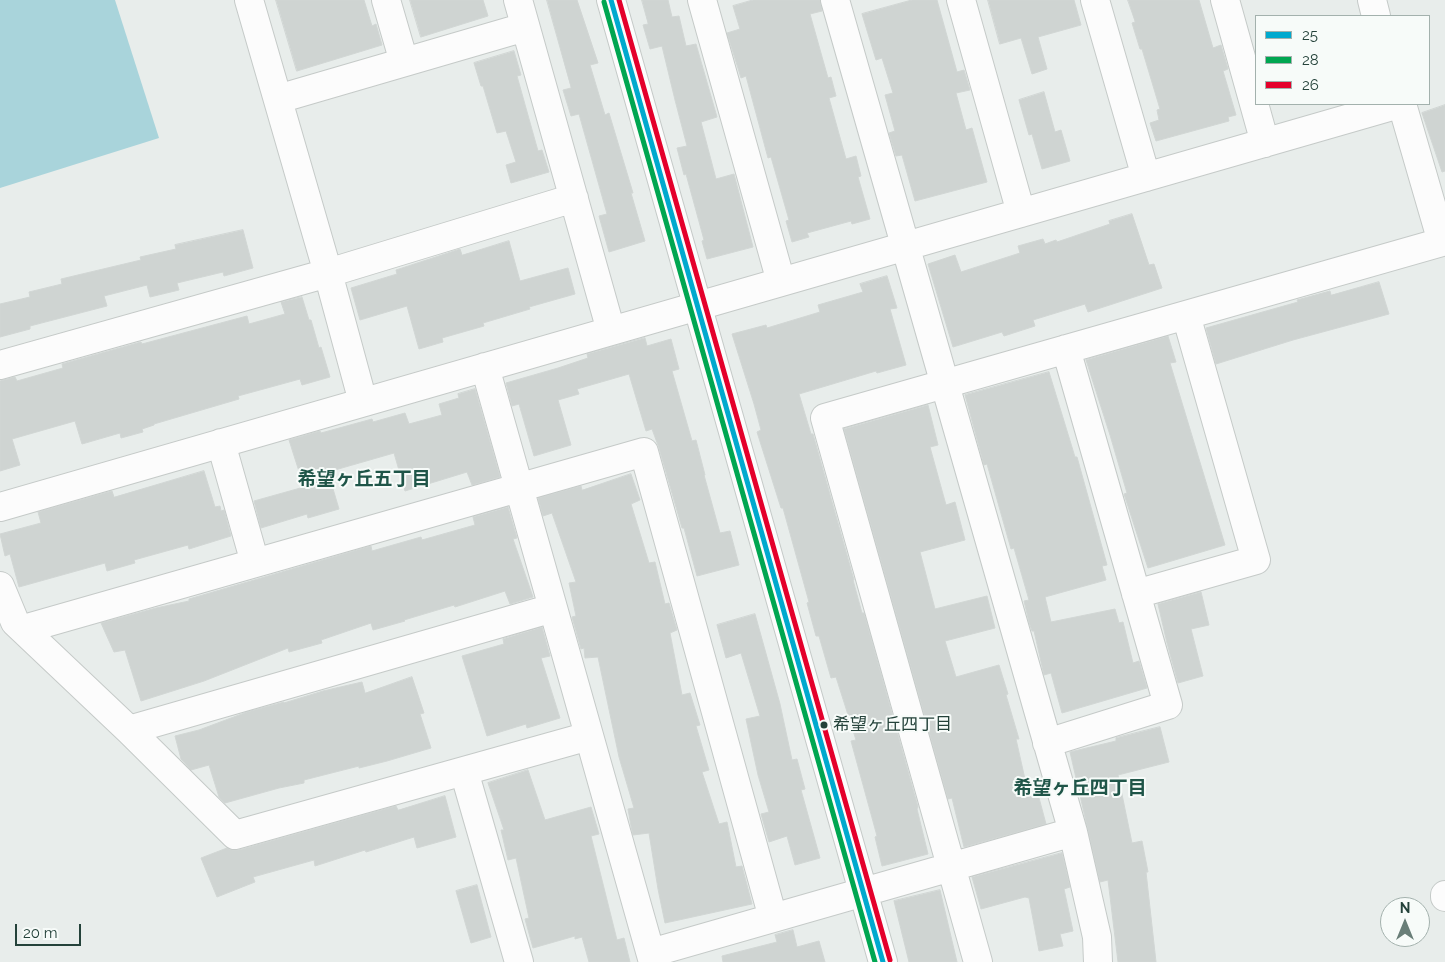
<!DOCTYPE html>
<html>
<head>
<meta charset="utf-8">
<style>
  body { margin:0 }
  #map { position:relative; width:1445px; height:962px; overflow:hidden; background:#e8edeb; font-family:Raleway,sans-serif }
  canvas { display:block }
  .legend { position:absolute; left:1255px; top:15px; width:175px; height:90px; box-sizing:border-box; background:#f7fbf9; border:1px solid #a3b1ad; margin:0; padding:6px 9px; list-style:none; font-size:15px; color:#24423a }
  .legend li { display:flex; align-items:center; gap:10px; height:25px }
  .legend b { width:25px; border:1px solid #a3b1ad }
  .north { position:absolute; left:1380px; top:897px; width:50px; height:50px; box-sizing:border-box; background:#f7fbf9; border:1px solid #a3b1ad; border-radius:50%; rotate:0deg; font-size:14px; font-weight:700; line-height:20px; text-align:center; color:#24423a }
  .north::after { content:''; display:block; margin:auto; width:18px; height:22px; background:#697e78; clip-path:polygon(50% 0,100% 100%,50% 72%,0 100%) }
  .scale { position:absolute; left:15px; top:924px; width:66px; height:22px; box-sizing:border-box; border:2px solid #24423a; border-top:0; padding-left:6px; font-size:15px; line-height:18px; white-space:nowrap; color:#24423a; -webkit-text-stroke:4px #f7fbf9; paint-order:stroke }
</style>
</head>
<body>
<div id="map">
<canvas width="1445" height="962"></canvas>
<ul class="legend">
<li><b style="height:6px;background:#00a9ce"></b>25</li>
<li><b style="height:6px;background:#00a651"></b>28</li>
<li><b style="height:6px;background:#e4002b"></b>26</li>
</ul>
<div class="north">N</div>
<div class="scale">20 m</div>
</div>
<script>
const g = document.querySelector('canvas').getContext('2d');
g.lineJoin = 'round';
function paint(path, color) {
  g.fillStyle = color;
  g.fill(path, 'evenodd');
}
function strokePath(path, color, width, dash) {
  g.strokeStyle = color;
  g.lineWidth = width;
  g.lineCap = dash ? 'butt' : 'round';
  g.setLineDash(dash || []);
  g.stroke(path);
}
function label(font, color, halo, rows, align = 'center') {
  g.font = font + ' Raleway,"Noto Sans JP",sans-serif';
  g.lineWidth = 4;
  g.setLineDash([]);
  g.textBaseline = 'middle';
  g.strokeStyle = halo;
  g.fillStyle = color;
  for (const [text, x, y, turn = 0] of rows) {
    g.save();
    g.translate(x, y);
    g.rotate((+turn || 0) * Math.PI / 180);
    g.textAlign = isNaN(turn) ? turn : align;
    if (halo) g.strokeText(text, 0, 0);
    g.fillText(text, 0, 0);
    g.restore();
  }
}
paint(new Path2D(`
  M0,0H115L159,138L0,188Z`), '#a9d4db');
const building = new Path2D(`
  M276,0H364L372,26L376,24L382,45L297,71Z
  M410,0H483L488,16L421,37Z
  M547,0H577L598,63L590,65L605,115L609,113L633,193H631L645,241L609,252L599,216L607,214L579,114L571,116L563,90L571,88Z
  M642,0H668L672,17L679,16L686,46L696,44L717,117L701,122L716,179L734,174L753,247L707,259L702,241L704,240L686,174L684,175L677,148L687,146L675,100L662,46L650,49L643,25L648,24Z
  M753,0H820L822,11L810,14L828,78L831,77L836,96L829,98L846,159L856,156L861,176L858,177L870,219L852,224L851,221L807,233L809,237L792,242L786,221L789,220L771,157L768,158L746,76L741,78L727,33L740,29L733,6Z
  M912,0H937L957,72L964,70L970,90L956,93L966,130L972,128L987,182L915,201L902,155L896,156L889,133L895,131L885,95L893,93L882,58L876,60L862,14Z
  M988,0H1074L1081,25L1038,37L1047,69L1032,74L1021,38L1000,44Z
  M1128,0H1199L1213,48L1221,45L1228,69L1223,71L1236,115L1228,117L1229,121L1156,141L1150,123L1159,120L1157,110L1160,109L1142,49H1140L1132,23L1135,22Z
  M514,51L521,75L517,76L538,151L542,150L549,172L511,183L506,165L516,162L506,131L497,133L483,86H481L474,63Z
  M1044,92L1055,132L1061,130L1070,161L1042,169L1032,134L1029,135L1019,100Z
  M1445,105V171L1442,172L1422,113Z
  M1132,214L1149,265L1154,264L1162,288L1088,312L1085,304L1033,320L1035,326L1004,336L1002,332L953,347L928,264L955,255L961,272L1020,253L1018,246L1043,239L1045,244L1056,240L1057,242L1110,224L1109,221Z
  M243,230L253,268L224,276L223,272L177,283L179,290L150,297L147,285L104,296L107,306L30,326V329L0,337V304L30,297L29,292L62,284L61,279L141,260L140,257L176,249L175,245Z
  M509,241L520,281L568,268L575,294L529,307L530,309L483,323L484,326L442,338L443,342L419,349L407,306L360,320L351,288L397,274L396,270L460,249L462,255Z
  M887,276L897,308L890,309L906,365L877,373L876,371L799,394L811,434H813L854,580H853L862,613H864L918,807L917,809L928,854L882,866L875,837L877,836L851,741L856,740L836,677L831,678L819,636H816L807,603L809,602L783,508H781L757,432L761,430L754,404L732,334L766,325L767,328L820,312L818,305L863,292L860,284Z
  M1379,282L1389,314L1293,340L1216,364L1206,328L1298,302L1297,300L1330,291L1331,295Z
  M302,297L309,320H311L319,348L321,347L330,377L302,385L300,379L238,396L239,399L154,424V425L142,429L143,432L121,438L120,433L82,444L75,421L12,439L20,465L0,471V381L15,377L17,381L63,368L62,364L141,342L142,344L247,316L249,324L285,314L281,302Z
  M1168,336L1176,362L1170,363L1225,545L1148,568L1124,494L1127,493L1110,435L1086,360Z
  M645,338L647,346L671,339L679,369L672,371L692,441L696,440L705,475H704L720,533L730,531L739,565L697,576L684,528H682L659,448L652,429L646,431L629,374L577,389L579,394L558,400L571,445L534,456L519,404L512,406L506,383L558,368L588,358L587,354Z
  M1049,372L1075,457H1077L1107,565L1102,566L1106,580L1045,597L1051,622L1115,609L1119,623L1123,622L1133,663L1139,661L1147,688L1062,713L1051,673L1044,675L1034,631H1032L1029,622L1024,601L1029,600L1014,548L1011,549L987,464L984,465L965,395Z
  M475,389L500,477L472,485L467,472L405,491L394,453L328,472L339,509L308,518L307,514L261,528L254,501L304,487L289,440L320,431L321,433L372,419L373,422L405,413L409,424L442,415L439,404L459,398L458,394Z
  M928,405L938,445L930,447L946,505L955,502L965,540L920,552L935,609L987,596L995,628L945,641L956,677L999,665L1008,694L1006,695L1019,739H1016L1029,797L1038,794L1046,824L964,847L952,798L948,799L844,429Z
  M204,471L215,507L220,506L221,511L224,510L231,536L189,549L188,545L134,560L135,563L107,571L105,563L19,587L10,554L5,556L0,534L41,523L38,512L112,491L114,497Z
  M631,474L640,500L631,504L649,563L655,562L665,604L669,603L677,630L670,633L682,695L690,693L700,725L696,726L709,770L702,772L719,824L727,822L736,867L742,866L752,904L665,923L658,889L649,833L633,835L631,826L628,809L634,808L619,757L598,657L585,658L584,648L581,649L572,617L576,616L569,583L576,582L552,513L543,516L538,498L581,486L582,490Z
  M508,507L517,538L513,539L533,597L510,604L505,591L455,607L454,605L404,620L405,621L373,630L371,623L321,640L322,643L289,652L288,648L204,681L141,701L125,650L114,652L101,623L156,608L189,601V599L371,546L372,551L421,537L422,540L475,525L473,517Z
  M1201,592L1209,625L1191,629L1203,676L1178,683L1167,643L1158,604Z
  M755,614L780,704L792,760L797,759L805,789L801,790L820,858L795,865L787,836L769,842L761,814L769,812L758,775L746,719L760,716L741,653L726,658L717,625Z
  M542,627L550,656L541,658L560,718L527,728L526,724L487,736L462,656L504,644L503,639Z
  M412,677L424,713L420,714L431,748L387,761L359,768V766L304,780V783L279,788L225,803L219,797L209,765L191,770L181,759L175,736L199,730L247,712L284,702V703L323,691L362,682L365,693Z
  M1160,727L1169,762L1118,775L1132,843L1142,841L1148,872H1146L1156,962H1118L1108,880L1100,882L1070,752L1116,741V738Z
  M528,770L545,820L591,807L599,834L591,836L617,940L624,938L630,962H589L582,937L575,939V936L533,948L525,919L529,918L516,858L508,860L501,830H504L488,783Z
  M445,796L456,837L417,848L414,837L366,852L365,850L315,866L314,860L253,877L255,882L217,897L201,858L227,848L232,850H239L396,806L398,810Z
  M1062,853L1070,887L1064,889L1073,931L1060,934L1063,946L1039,951L1029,898L1025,897L981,909L972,877Z
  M477,885L491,937L471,943L456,891Z
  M940,890L957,962H909L894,901Z
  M793,930L797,947L819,941L825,962H723L722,956L777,942L775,935Z`);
paint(building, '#cfd4d2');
strokePath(building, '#d1d6d4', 1);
const minor = new Path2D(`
  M386,0L404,62
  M518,0L611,331
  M611,0L883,962
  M702,0L781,282
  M835,0L1073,832L1097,937L1098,962
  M961,0L1021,213
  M1095,0L1146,177
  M1225,0L1265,143
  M1372,0L1376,16
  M278,99L525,27
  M1402,104L1442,242
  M0,365L328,273L249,0
  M485,367L653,962
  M363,402L328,273L574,198
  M221,443L255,563
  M0,507L1399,104
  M0,586L15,622L129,730L235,835L589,736
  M1136,594L1256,560L1186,315
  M24,629L644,452L773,918
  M129,730L553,608
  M1047,743L1168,705L1066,349
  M464,771L519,962
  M1445,895V897
  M651,953L1073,832
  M978,962L825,418L1442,242L1445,240`);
strokePath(minor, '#c5cac8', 30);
strokePath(minor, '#fcfcfc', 28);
strokePath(new Path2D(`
  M611,0L883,962`), '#00a9ce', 5);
strokePath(new Path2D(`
  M604,2L875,962`), '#00a651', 5);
strokePath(new Path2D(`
  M619,0L890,960`), '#e4002b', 5);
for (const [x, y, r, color] of [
  [824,725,4.5,"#24423a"]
]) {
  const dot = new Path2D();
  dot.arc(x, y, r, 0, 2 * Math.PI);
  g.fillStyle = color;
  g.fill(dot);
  strokePath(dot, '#f7fbf9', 2);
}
label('17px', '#24423a', '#f7fbf9', [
  ["希望ヶ丘四丁目",833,725]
], 'left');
label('bold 19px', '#1f5548', '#f7fbf9', [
  ["希望ヶ丘五丁目",364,479],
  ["希望ヶ丘四丁目",1080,788]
]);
</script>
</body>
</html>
